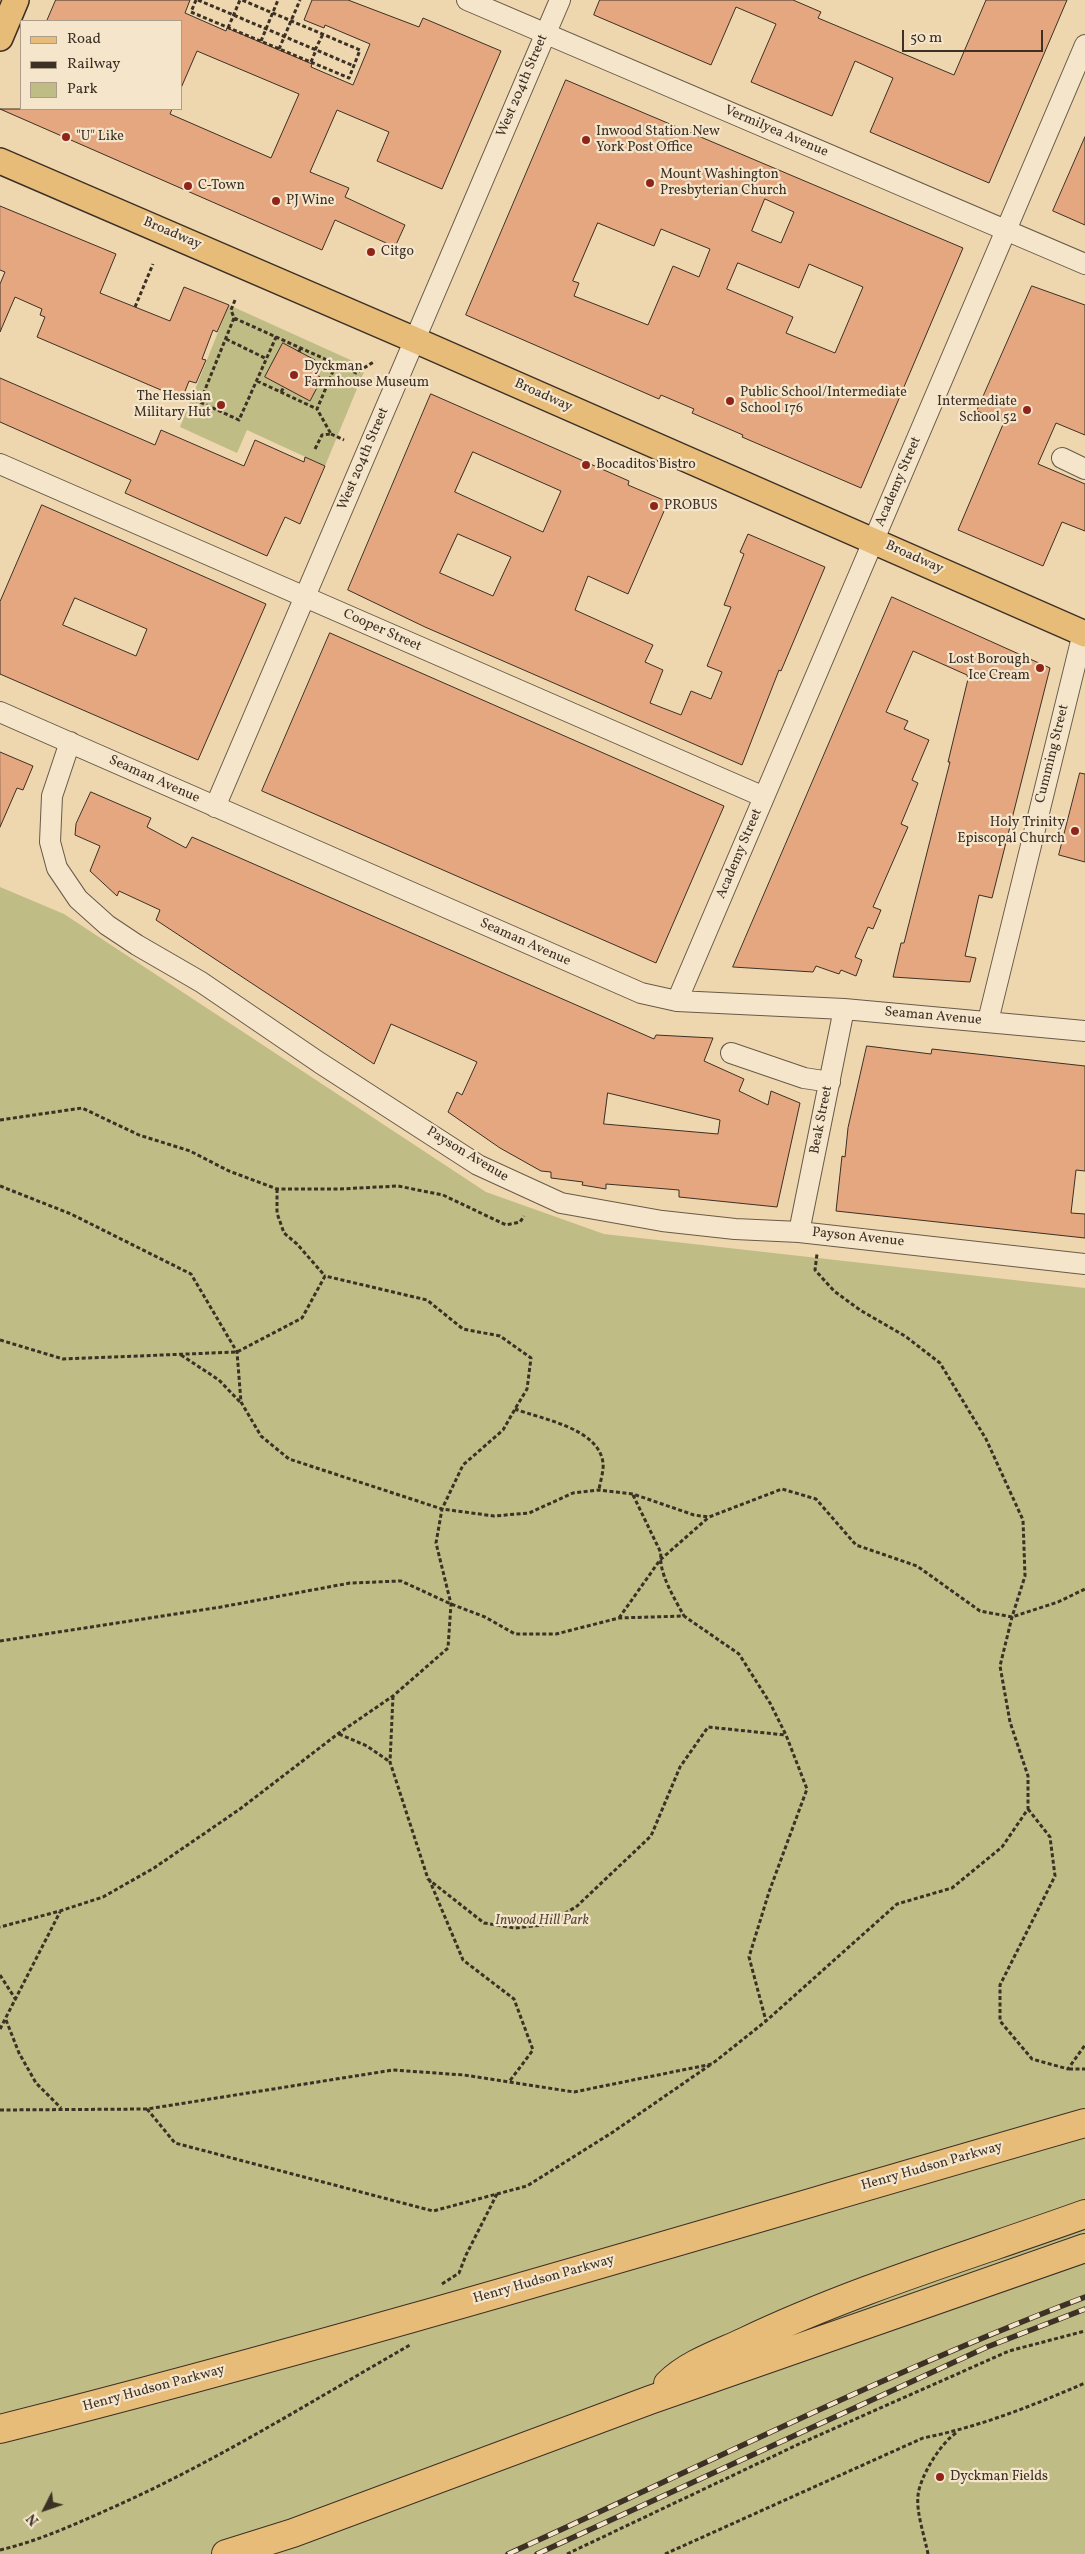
<!DOCTYPE html>
<html>
<head>
<meta charset="utf-8">
<style>
  body { margin:0 }
  #map { position:relative; width:1085px; height:2554px; overflow:hidden; background:#eed7af; font-family:Vollkorn,serif }
  canvas { display:block }
  .legend { position:absolute; left:20px; top:20px; width:162px; height:90px; box-sizing:border-box; background:#f4e5cb; border:1px solid #ab9d89; margin:0; padding:6px 9px; list-style:none; font-size:15px; color:#3d3025 }
  .legend li { display:flex; align-items:center; gap:10px; height:25px }
  .legend b { width:25px; border:1px solid #ab9d89 }
  .north { position:absolute; left:20px; top:2484px; width:50px; height:50px; -webkit-text-stroke:4px #f4e5cb; paint-order:stroke; rotate:229deg; font-size:14px; font-weight:700; line-height:20px; text-align:center; color:#3d3025 }
  .north::after { content:''; display:block; margin:auto; width:18px; height:22px; background:#3d3025; clip-path:polygon(50% 0,100% 100%,50% 72%,0 100%) }
  .scale { position:absolute; left:902px; top:30px; width:141px; height:22px; box-sizing:border-box; border:2px solid #3d3025; border-top:0; padding-left:6px; font-size:15px; line-height:18px; white-space:nowrap; color:#3d3025; -webkit-text-stroke:4px #f4e5cb; paint-order:stroke }
</style>
</head>
<body>
<div id="map">
<canvas width="1085" height="2554"></canvas>
<ul class="legend">
<li><b style="height:6px;background:#e7bc78"></b>Road</li>
<li><b style="height:6px;background:#3d3025"></b>Railway</li>
<li><b style="height:14px;background:#c0bc85"></b>Park</li>
</ul>
<div class="north">N</div>
<div class="scale">50 m</div>
</div>
<script>
const g = document.querySelector('canvas').getContext('2d');
g.lineJoin = 'round';
function paint(path, color) {
  g.fillStyle = color;
  g.fill(path, 'evenodd');
}
function strokePath(path, color, width, dash) {
  g.strokeStyle = color;
  g.lineWidth = width;
  g.lineCap = dash ? 'butt' : 'round';
  g.setLineDash(dash || []);
  g.stroke(path);
}
function label(font, color, halo, rows, align = 'center') {
  g.font = font + ' Vollkorn,serif';
  g.lineWidth = 4.5;
  g.setLineDash([]);
  g.textBaseline = 'middle';
  g.strokeStyle = halo;
  g.fillStyle = color;
  for (const [text, x, y, turn = 0] of rows) {
    g.save();
    g.translate(x, y);
    g.rotate((+turn || 0) * Math.PI / 180);
    g.textAlign = isNaN(turn) ? turn : align;
    if (halo) g.strokeText(text, 0, 0);
    g.fillText(text, 0, 0);
    g.restore();
  }
}
paint(new Path2D(`
  M229,305L366,367L325,466L247,430L237,453L180,427Z
  M0,887L64,914L486,1192L604,1234L1085,1288V2554H0Z`), '#c0bc85');
const building = new Path2D(`
  M56,0H190L185,13L226,31L227,28L312,64L311,67L353,85L370,44L325,25L324,28L304,20L312,0H348L419,27L423,18L501,51L442,189L377,161L389,132L337,110L310,172L349,188L345,197L405,225L395,247L335,220L322,250L0,109H172L170,114L271,158L299,94L197,51L181,88V21H47Z
  M600,0H793L821,12L818,18L954,75L986,0H1067L989,183L870,132L893,78L855,61L832,116L751,82L776,24L736,7L711,65L594,15Z
  M566,80L963,248L861,488L742,437L743,435L692,413L694,409L661,395L659,399L466,315ZM765,199L794,212L781,243L752,231ZM598,223L654,246L661,229L710,249L699,277L673,266L648,325L574,296L579,283L573,281ZM738,263L799,288L809,264L863,287L835,353L786,333L793,317L727,289Z
  M1085,137V225L1053,211Z
  M0,206L116,254L100,293L170,321L184,287L229,305L217,332L213,330L202,359L206,360L196,383L189,381L182,399L37,337L45,317L40,315L42,309L15,297L0,332V284L5,272L0,270Z
  M1032,286L1085,305V435L1056,423L1038,464L1085,484V531L1062,522L1043,566L958,530L1004,422L977,411Z
  M283,343L315,360L312,366L318,369L315,374L322,378L310,401L265,377Z
  M0,378L155,445L161,430L244,466L255,440L304,462L305,457L325,466L300,524L285,517L267,556L125,493L131,480L0,422Z
  M431,394L629,481L628,485L668,502L628,594L588,576L575,610L653,645L645,662L663,670L650,703L681,715L691,691L711,699L722,672L707,666L731,607L724,605L744,554L740,552L748,534L825,567L781,671L779,670L742,765L425,627L348,590ZM473,452L561,491L543,532L455,492ZM458,534L511,557L493,596L440,573Z
  M42,505L266,604L198,760L0,674V602ZM75,598L147,629L136,656L63,625Z
  M892,597L1050,668L992,898L979,895L965,956L976,958L970,982L893,977L901,943H904L950,762H948L968,679L967,675L913,651L886,712L908,721L904,729L929,740L912,780L918,783L901,824L908,827L873,907L881,910L873,929L868,927L855,957L862,960L856,976L841,970L839,974L816,966L813,972L733,967Z
  M330,633L724,806L656,963L262,791Z
  M0,752L33,766L23,790L17,788L0,827Z
  M1080,773L1085,774V862L1059,855Z
  M91,792L151,818L147,827L186,848L192,837L654,1039L656,1035L713,1038L704,1061L744,1079L739,1091L768,1105L771,1091L800,1103L777,1207L679,1197V1190L606,1184V1189L582,1185L583,1182L551,1178V1172L541,1171L500,1148L448,1112L457,1092L462,1095L477,1062L391,1024L374,1064L156,920L160,910L119,891L117,896L90,871L100,846L75,835L76,824ZM608,1093L720,1120L718,1134L604,1124Z
  M867,1046L931,1054L932,1049L1085,1066V1171L1076,1170L1071,1213L1085,1214V1238L836,1211L842,1156L845,1157L848,1128Z`);
paint(building, '#e4a780');
strokePath(building, '#3d3025', 1);
const minor = new Path2D(`
  M467,0L1085,264
  M1062,458L1085,469
  M0,464L764,797
  M0,712L641,993L677,1001L844,1009L1085,1031
  M70,742L52,796L50,842L57,868L78,899L107,925L137,945L201,982L320,1063L478,1165L561,1203L662,1221L735,1229L799,1232L1085,1264
  M215,807L560,0
  M677,1001L1085,45
  M988,1021L1083,633
  M731,1053L804,1078L830,1082
  M799,1232L844,1009`);
const major = new Path2D(`
  M0,38L16,0
  M0,161L415,340L1085,634`);
const highway = new Path2D(`
  M668,2384C688,2364 718,2354 744,2342C853,2290 971,2255 1085,2214
  M0,2429C364,2337 724,2227 1085,2123
  M226,2554L293,2533L650,2400L1085,2248`);
strokePath(minor, '#695a48', 22);
strokePath(major, '#3d3025', 28);
strokePath(highway, '#3d3025', 30);
strokePath(new Path2D(`
  M196,0L191,12L349,78L360,50L242,0
  M198,0L354,66
  M228,28L240,0
  M261,41L278,0
  M279,49L300,0
  M315,50L323,34
  M311,62L316,50
  M235,300L231,310L234,318L356,373L375,361
  M135,307L153,264
  M234,318L200,402L239,420L277,335
  M226,339L267,359
  M299,352L301,346
  M257,381L317,409
  M281,392L284,387
  M331,434L344,440
  M315,449L322,435L331,434L317,409L336,364
  M0,1120L82,1108L139,1135L190,1151L229,1171L277,1189H340L398,1186L443,1195L506,1225L520,1222L524,1216
  M0,1186L71,1214L191,1274L237,1352L241,1402L261,1436L289,1459L442,1509L494,1516L529,1513L573,1493L599,1490L633,1494L694,1515L709,1517L782,1489L816,1499L856,1545L917,1566L980,1611L1012,1617L1058,1602L1085,1589
  M277,1189V1213L284,1233L297,1244L325,1276
  M0,1340L63,1359L237,1352L302,1318L325,1276L427,1300L463,1329L500,1336L531,1358L527,1389L515,1409L503,1430L463,1465L442,1509L436,1543L451,1604L448,1648L393,1696L339,1733L240,1809L154,1868L103,1897L60,1911L0,1927
  M181,1355L219,1380L240,1402
  M515,1409C541,1419 599,1428 603,1463C604,1471 600,1482 599,1490
  M633,1495L661,1553C658,1573 675,1599 684,1616
  M619,1618L660,1560L709,1517
  M0,1641L221,1607L350,1583L401,1581L451,1604L485,1617L515,1634H556L619,1618L684,1616L739,1654L770,1703L786,1735L807,1789L769,1892L749,1957L766,2021
  M393,1696L390,1762L428,1879L484,1923L515,1928L543,1925L576,1907L651,1836L680,1767L708,1727L785,1735
  M339,1734L367,1746L390,1762
  M1028,1809L1050,1837L1055,1876L1000,1985V2021L1032,2059L1068,2069L1085,2045
  M429,1879L463,1960L514,1999L533,2050L509,2082
  M0,1975L16,2000
  M6,2020L19,2053L36,2083L61,2108
  M0,2029L60,1912
  M1069,2069H1085
  M147,2109L175,2143L433,2211L527,2186L613,2132L710,2065
  M0,2110L147,2109L393,2070L464,2075L574,2092L712,2064L766,2021L897,1904L952,1888L1002,1847L1028,1809V1776L1010,1722L1000,1666L1012,1617L1025,1576L1023,1520L986,1439L940,1363L905,1336L860,1310L834,1291L815,1270L817,1254
  M442,2284L459,2273L466,2255L497,2194
  M0,2550C38,2541 71,2526 107,2510C212,2464 310,2402 410,2345
  M567,2554L799,2444L1009,2351L1085,2331
  M665,2554L923,2438C979,2427 1032,2406 1085,2383
  M928,2554C925,2538 916,2512 918,2496C919,2478 942,2440 958,2432`), '#3d3025', 3, [4, 2.5]);
strokePath(minor, '#f4e5cb', 20);
strokePath(major, '#e7bc78', 25);
strokePath(highway, '#e7bc78', 28);
const rail = new Path2D(`
  M508,2554C700,2467 888,2372 1085,2297
  M537,2554L987,2347L1085,2309`);
strokePath(rail, '#3d3025', 5.5);
strokePath(rail, '#f4e5cb', 4, [11]);
for (const [x, y, r, color] of [
  [66,137,5,"#8f2418"],
  [586,140,5,"#8f2418"],
  [650,183,5,"#8f2418"],
  [188,186,5,"#8f2418"],
  [276,201,5,"#8f2418"],
  [371,252,5,"#8f2418"],
  [294,375,5,"#8f2418"],
  [730,401,5,"#8f2418"],
  [221,405,5,"#8f2418"],
  [1027,410,5,"#8f2418"],
  [586,465,5,"#8f2418"],
  [654,506,5,"#8f2418"],
  [1040,668,5,"#8f2418"],
  [1075,831,5,"#8f2418"],
  [940,2477,5,"#8f2418"]
]) {
  const dot = new Path2D();
  dot.arc(x, y, r, 0, 2 * Math.PI);
  g.fillStyle = color;
  g.fill(dot);
  strokePath(dot, '#f4e5cb', 2);
}
label('14px', '#3d3025', '#f4e5cb', [
  ["West 204th Street",523,86,-67],
  ["Vermilyea Avenue",776,132,23],
  ["Broadway",172,234,23],
  ["Broadway",543,396,24],
  ["West 204th Street",364,459,-67],
  ["Academy Street",899,482,-67],
  ["Broadway",914,558,24],
  ["Cooper Street",382,631,24],
  ["Cumming Street",1053,754,-76],
  ["Seaman Avenue",154,780,24],
  ["Academy Street",740,854,-67],
  ["Seaman Avenue",525,943,24],
  ["Seaman Avenue",933,1017,5],
  ["Beak Street",822,1120,-79],
  ["Payson Avenue",467,1155,31],
  ["Payson Avenue",858,1238,6],
  ["Henry Hudson Parkway",932,2167,-16],
  ["Henry Hudson Parkway",544,2280,-16],
  ["Henry Hudson Parkway",154,2389,-15]
]);
label('14px', '#3d3025', '#f4e5cb', [
  ["Inwood Station New",596,132],
  ["York Post Office",596,148],
  ["\"U\" Like",76,137],
  ["Mount Washington",660,175],
  ["Presbyterian Church",660,191],
  ["C-Town",198,186],
  ["PJ Wine",286,201],
  ["Citgo",381,252],
  ["Dyckman",304,367],
  ["Farmhouse Museum",304,383],
  ["Public School/Intermediate",740,393],
  ["School 176",740,409],
  ["The Hessian",211,397,"right"],
  ["Military Hut",211,413,"right"],
  ["Intermediate",1017,402,"right"],
  ["School 52",1017,418,"right"],
  ["Bocaditos Bistro",596,465],
  ["PROBUS",664,506],
  ["Lost Borough",1030,660,"right"],
  ["Ice Cream",1030,676,"right"],
  ["Holy Trinity",1065,823,"right"],
  ["Episcopal Church",1065,839,"right"],
  ["Dyckman Fields",950,2477]
], 'left');
label('italic 14px', '#574c38', '#f4e5cb', [
  ["Inwood Hill Park",542,1921]
]);
</script>
</body>
</html>
